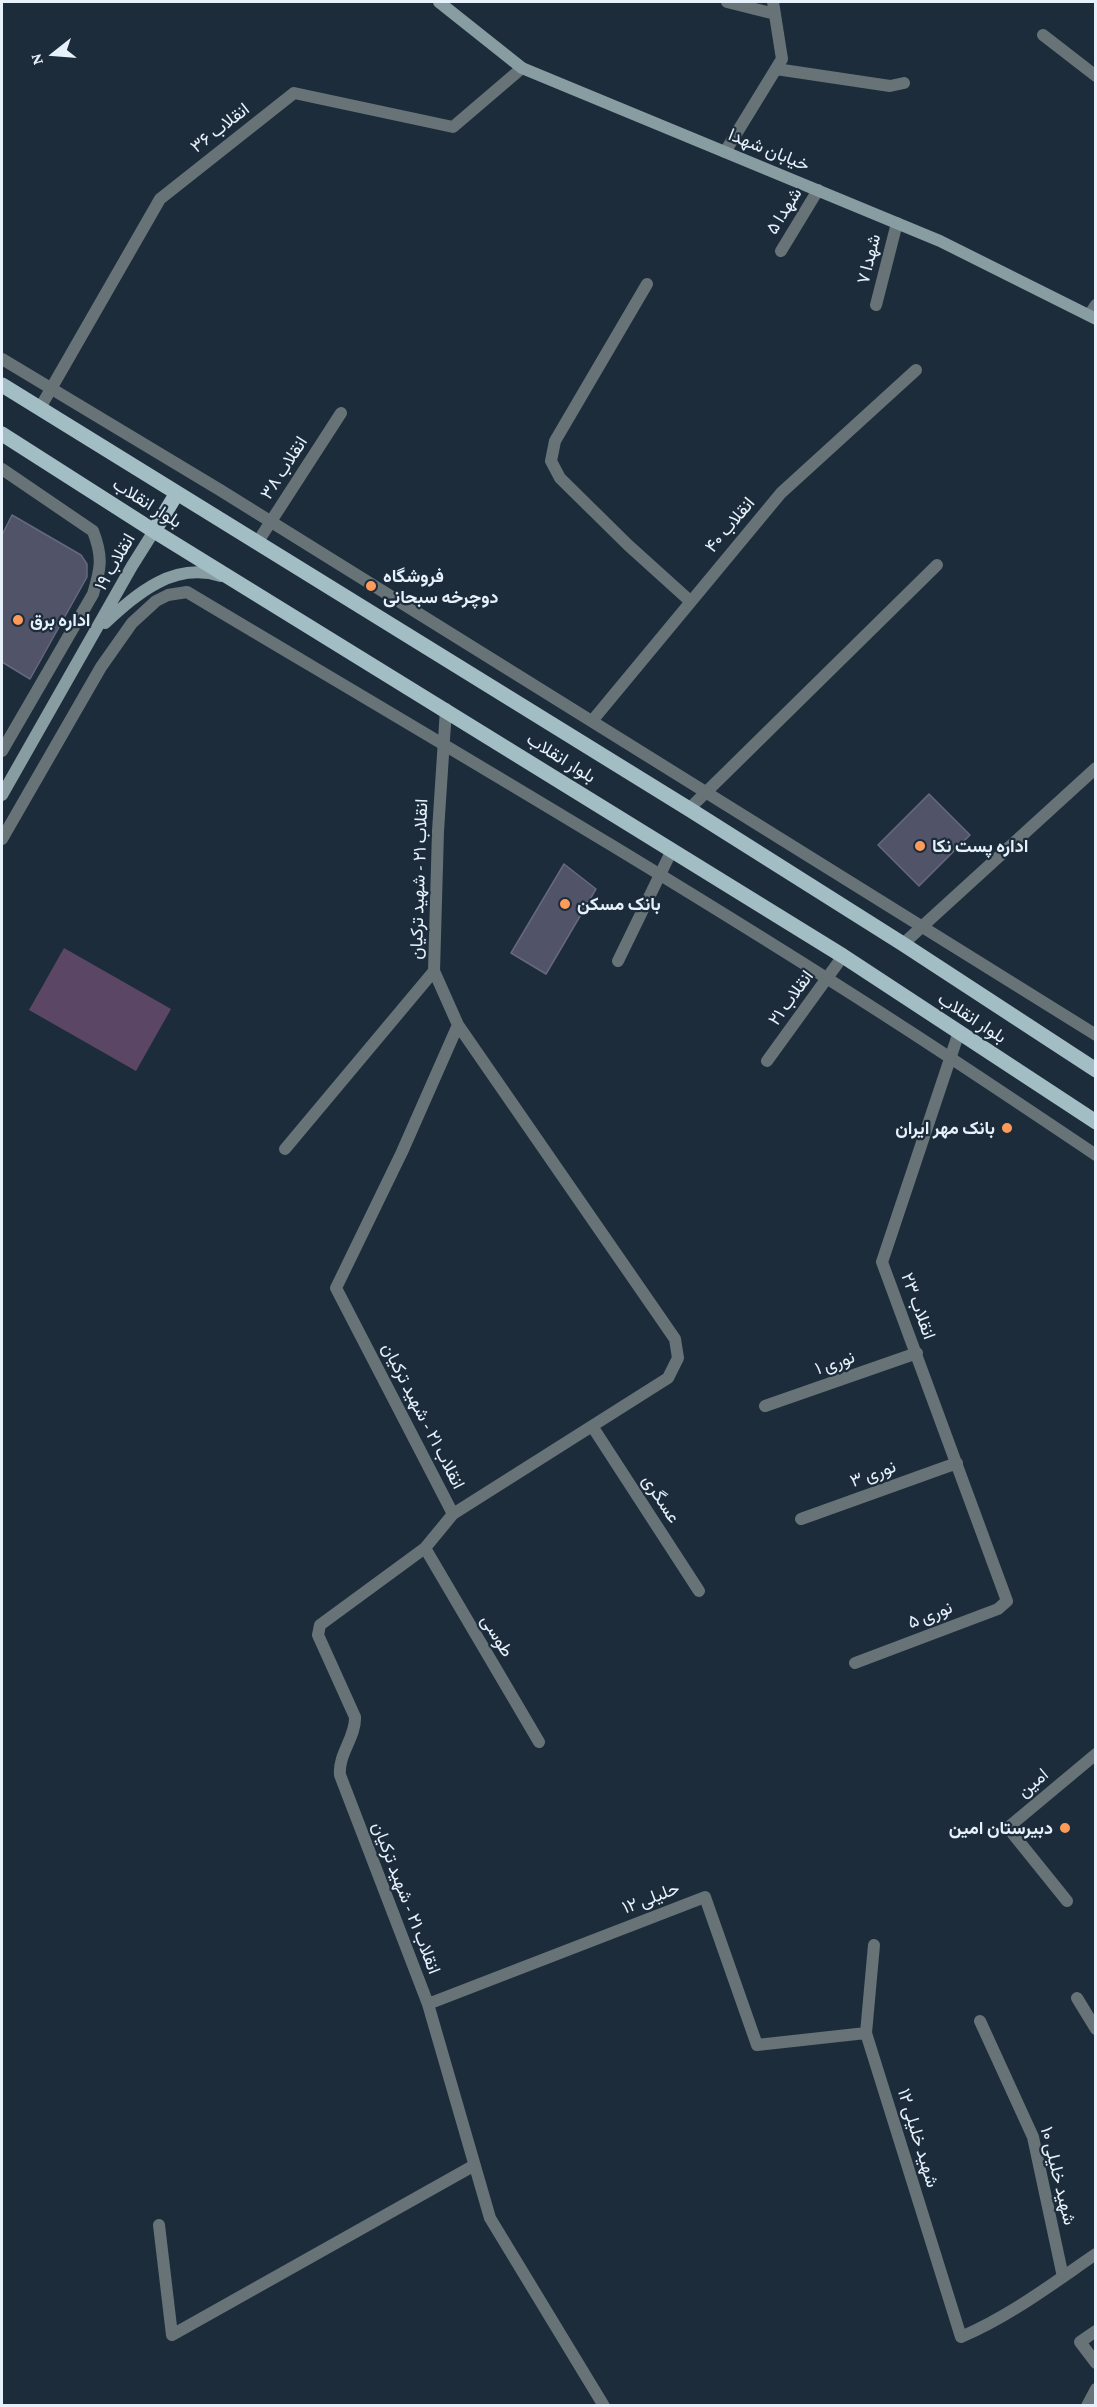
<!DOCTYPE html>
<html>
<head>
<meta charset="utf-8">
<style>
  body { margin:0 }
  #map { position:relative; width:1097px; height:2407px; overflow:hidden; background:#1c2c3b; font-family:"Crimson Pro",serif }
  canvas { display:block }
  .frame { position:absolute; inset:0; border:3px solid #e7f1fb; pointer-events:none }
  .north { position:absolute; left:24px; top:24px; width:60px; height:60px; -webkit-text-stroke:4px #1c2c3b; paint-order:stroke; rotate:253deg; font-size:16px; font-weight:700; line-height:24px; text-align:center; color:#e7f1fb }
  .north::after { content:''; display:block; margin:auto; width:21px; height:27px; background:#e7f1fb; clip-path:polygon(50% 0,100% 100%,50% 72%,0 100%) }
</style>
</head>
<body>
<div id="map">
<canvas width="1097" height="2407"></canvas>
<div class="frame"></div>
<div class="north">N</div>
</div>
<script>
const g = document.querySelector('canvas').getContext('2d');
g.lineJoin = 'round';
function paint(path, color) {
  g.fillStyle = color;
  g.fill(path, 'evenodd');
}
function strokePath(path, color, width, dash) {
  g.strokeStyle = color;
  g.lineWidth = width;
  g.lineCap = dash ? 'butt' : 'round';
  g.setLineDash(dash || []);
  g.stroke(path);
}
function label(font, color, halo, rows, align = 'center') {
  g.font = font + ' "Crimson Pro",Vazirmatn,serif';
  g.lineWidth = 4.5;
  g.setLineDash([]);
  g.textBaseline = 'middle';
  g.strokeStyle = halo;
  g.fillStyle = color;
  for (const [text, x, y, turn = 0] of rows) {
    g.save();
    g.translate(x, y);
    g.rotate((+turn || 0) * Math.PI / 180);
    g.textAlign = isNaN(turn) ? turn : align;
    if (halo) g.strokeText(text, 0, 0);
    g.fillText(text, 0, 0);
    g.restore();
  }
}
paint(new Path2D(`
  M64,948L171,1009L136,1071L29,1010Z`), '#5b4765');
const building = new Path2D(`
  M12,515L81,555L87,564V577L30,679L2,662V535Z
  M929,794L970,835L919,886L878,845Z
  M564,864L596,889L546,974L511,953Z`);
paint(building, '#515369');
strokePath(building, '#66687f', 1.5);
strokePath(new Path2D(`
  M2,359L220,490L1096,1035
  M2,469L93,531C103,557 101,568 93,594L2,751
  M2,839L101,667L132,623L156,601L168,595L187,592C427,735 669,876 903,1027C968,1069 1032,1112 1096,1155`), '#677377', 12);
strokePath(new Path2D(`
  M727,2L775,14
  M1043,35L1096,76
  M776,69L890,86L904,83
  M725,152L782,59L773,2
  M781,251L818,190
  M647,284L555,441L551,461L560,478L628,545L690,601
  M876,305L897,223
  M1089,315L1096,305
  M40,408L160,199L294,93L453,127L522,68
  M257,543L341,413
  M446,709L438,831L434,971L458,1025L402,1152L336,1288L453,1514L425,1548L320,1625L318,1635L355,1717C356,1737 338,1754 340,1775L428,2004L490,2218L604,2406
  M592,721L781,493L916,370
  M689,809L937,565
  M903,944L1096,768
  M618,961L672,850
  M767,1061L843,956
  M285,1149L434,971
  M765,1406L917,1353
  M592,1426L699,1591
  M453,1514L668,1378L678,1358L675,1339L458,1025
  M801,1519L957,1463
  M425,1548L539,1742
  M855,1663L998,1609L1007,1601L882,1262L959,1032
  M1067,1901L1013,1834L1011,1825L1096,1754
  M874,1945L866,2033L961,2337C1010,2316 1052,2284 1096,2254
  M1077,1998L1096,2029
  M428,2004L705,1897L757,2045L866,2033
  M980,2021L1033,2137L1063,2277
  M159,2225L172,2335L473,2166
  M1096,2331L1080,2342L1096,2363
  M1087,2406L1096,2389`), '#677377', 12);
strokePath(new Path2D(`
  M439,2L522,68L940,241L1096,319
  M105,623C137,594 173,561 221,576
  M2,795L132,566L154,531`), '#889da2', 12);
strokePath(new Path2D(`
  M2,385L689,809L903,944L1096,1070
  M2,434L154,531L843,956L1096,1122
  M154,531L177,493`), '#a2bdc4', 15);
for (const [x, y, r, color] of [
  [371,586,6,"#fe9b59"],
  [18,620,6,"#fe9b59"],
  [920,846,6,"#fe9b59"],
  [565,904,6,"#fe9b59"],
  [1007,1128,6,"#fe9b59"],
  [1065,1828,6,"#fe9b59"]
]) {
  const dot = new Path2D();
  dot.arc(x, y, r, 0, 2 * Math.PI);
  g.fillStyle = color;
  g.fill(dot);
  strokePath(dot, '#1c2c3b', 2);
}
label('18px', '#e7f1fb', '#1c2c3b', [
  ["انقلاب ۳۶",220,128,-38],
  ["خیابان شهدا",769,150,22],
  ["شهدا ۵",784,211,-58],
  ["شهدا ۷",869,259,-76],
  ["انقلاب ۳۸",284,468,-57],
  ["بلوار انقلاب",147,503,32],
  ["انقلاب ۴۰",730,525,-50],
  ["انقلاب ۱۹",115,562,-60],
  ["بلوار انقلاب",561,758,32],
  ["انقلاب ۲۱ - شهید ترکیان",419,879,-88],
  ["انقلاب ۲۱",791,998,-54],
  ["بلوار انقلاب",972,1018,33],
  ["انقلاب ۲۳",918,1306,70],
  ["نوری ۱",835,1363,-19],
  ["انقلاب ۲۱ - شهید ترکیان",423,1416,63],
  ["نوری ۳",873,1474,-20],
  ["عسگری",661,1499,57],
  ["نوری ۵",930,1615,-21],
  ["طوسی",497,1636,59],
  ["امین",1033,1783,-40],
  ["انقلاب ۲۱ - شهید ترکیان",406,1898,69],
  ["حلیلی ۱۲",651,1898,-21],
  ["شهید خلیلی ۱۲",918,2138,73],
  ["شهید خلیلی ۱۰",1058,2176,76]
]);
label('bold 18px', '#e7f1fb', '#1c2c3b', [
  ["فروشگاه",383,576],
  ["دوچرخه سبحانی",383,597],
  ["اداره برق",30,620],
  ["اداره پست نکا",932,846],
  ["بانک مسکن",577,904],
  ["بانک مهر ایران",995,1128,"right"],
  ["دبیرستان امین",1053,1828,"right"]
], 'left');
</script>
</body>
</html>
